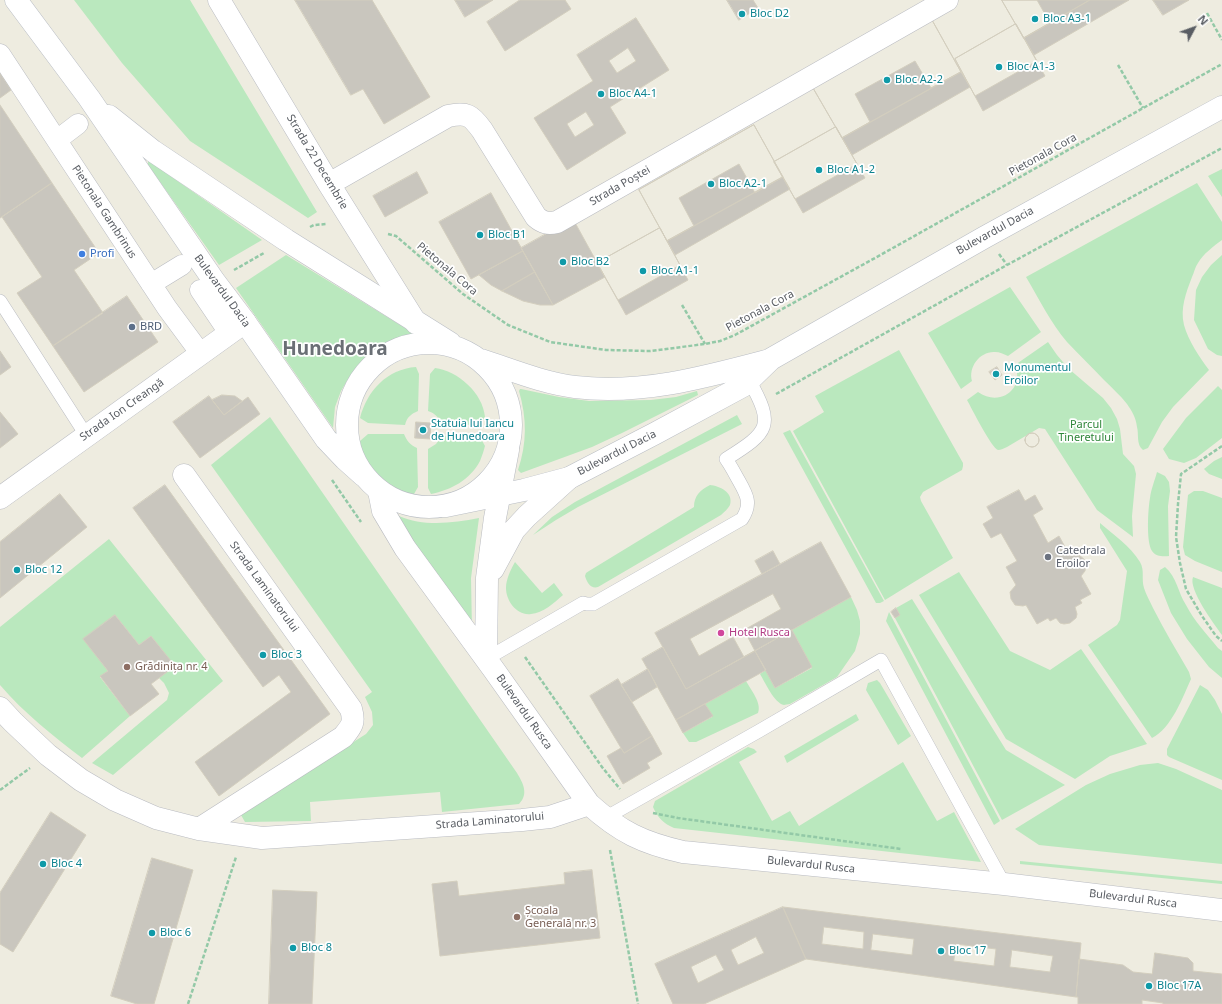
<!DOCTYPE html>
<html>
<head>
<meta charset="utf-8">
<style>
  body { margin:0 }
  #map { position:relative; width:1222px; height:1004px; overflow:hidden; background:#eeece0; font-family:"Noto Sans",sans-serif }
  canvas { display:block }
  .north { position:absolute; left:1174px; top:8px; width:40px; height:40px; -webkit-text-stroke:3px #fff; paint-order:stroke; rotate:49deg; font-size:11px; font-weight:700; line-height:16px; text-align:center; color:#595d63 }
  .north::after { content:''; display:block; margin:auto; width:14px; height:18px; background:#595d63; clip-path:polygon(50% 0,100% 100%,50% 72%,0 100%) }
</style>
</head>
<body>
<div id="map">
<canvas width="1222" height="1004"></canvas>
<div class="north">N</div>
</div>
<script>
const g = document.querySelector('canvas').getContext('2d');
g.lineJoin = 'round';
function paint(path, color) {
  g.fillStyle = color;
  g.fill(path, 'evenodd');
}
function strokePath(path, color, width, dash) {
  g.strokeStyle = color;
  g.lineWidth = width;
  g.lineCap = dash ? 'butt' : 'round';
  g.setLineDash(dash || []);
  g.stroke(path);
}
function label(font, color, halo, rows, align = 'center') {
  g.font = font + ' "Noto Sans",sans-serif';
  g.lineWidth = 3.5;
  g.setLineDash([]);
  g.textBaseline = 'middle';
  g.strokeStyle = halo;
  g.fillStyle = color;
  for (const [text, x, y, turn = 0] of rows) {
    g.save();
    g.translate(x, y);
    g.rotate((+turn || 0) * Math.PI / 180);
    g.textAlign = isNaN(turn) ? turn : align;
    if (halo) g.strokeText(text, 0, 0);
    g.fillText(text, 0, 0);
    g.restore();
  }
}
paint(new Path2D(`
  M74,0H190L317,212L308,218L190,141L122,63Z
  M148,161H149L262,240L219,265L148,165Z
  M1222,169V197L1208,176Z
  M1197,183L1222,222V240C1214,246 1203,254 1198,263C1195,267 1194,273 1192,277C1186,293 1180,308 1184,325C1188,340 1200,358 1209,370L1173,407L1162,422L1148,448L1143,450C1136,445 1139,434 1137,427C1136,418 1132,411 1127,404C1120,395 1112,388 1104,380C1092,367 1079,355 1067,342C1051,323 1039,299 1026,277Z
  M286,255L423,339L395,343L376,352L361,364L350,376L341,391L335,407L333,428L236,288Z
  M1222,255V356L1217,355L1208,349L1194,320L1196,290L1202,277L1211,265Z
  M1010,287L1041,332L1008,356C1003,354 1000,352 995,352C980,351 968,367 972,381L961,389L928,333Z
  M1048,342L1057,355L1069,369L1103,398L1111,408L1117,419L1120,429L1123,454L1134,466L1136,474L1132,516L1133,537L1097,510L1045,429L1039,428L1007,447C1004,448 1001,450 998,450C992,449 971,407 967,400L978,392C999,407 1025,390 1015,365Z
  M899,350L963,463V466L962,470L923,492L920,497L921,501L953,558L885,600L793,431L824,412L815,396Z
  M416,367L419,374L418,411C411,414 407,417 405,425L368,423L360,418C367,391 387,369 416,367Z
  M435,368C458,371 483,393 485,417L478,425L442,424C439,418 435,413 428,411L430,374Z
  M1218,386L1222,390V438L1196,458L1184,463L1169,459L1163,449L1186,418Z
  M520,389H521L559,397L589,401L651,400L676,397L697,391L698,395L622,433L592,447L521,473L518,470C527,443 527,419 519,391Z
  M737,415L742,424L578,507L556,520L533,535L552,517L575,502Z
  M270,417L517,773C523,783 529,794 519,804L442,812L440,792L310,802L311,821L245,822L241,815L242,813L366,734L373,725L372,712L365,697L372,692L211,465Z
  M790,430L884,601L880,603H876L783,433Z
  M368,434H404C407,441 410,445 417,448L418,487L414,494C391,492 371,475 363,454C361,450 361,446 360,441Z
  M442,436L480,437L485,446C484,450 482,456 480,461C470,480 451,490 431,494L428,488V449L436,444Z
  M1222,457V479L1209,474L1204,469L1214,461Z
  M1157,472L1165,476L1169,482L1170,491L1168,506L1169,556C1163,557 1155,556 1152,551C1146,542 1148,509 1150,498C1151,489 1155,480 1157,472Z
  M710,485C719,486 734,492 730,505C728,509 724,512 721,515L598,587C591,589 587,583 585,576L586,573L589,571L694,507C694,496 700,490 710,485Z
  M1194,491H1203L1222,498V572L1195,561L1185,555L1183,547L1188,495Z
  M399,516C424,527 453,523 479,518L471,578L472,630L395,517Z
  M1100,523C1114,535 1130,546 1140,562C1145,571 1141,578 1144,588C1146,595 1150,601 1153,608C1164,630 1177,651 1189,672L1191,679C1183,697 1171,729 1152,738L1088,645L1117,625L1120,620L1127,571L1100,528Z
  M109,539L223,681L113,775L92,763L167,700L169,693L164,683L159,678L174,666L151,636L139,645L115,615L84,639L108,671L100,677L130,716L82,758C53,736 24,713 0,685V627Z
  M515,562L542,593L554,583L563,595C554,603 543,613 531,614C517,616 506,601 506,588C506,579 511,569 515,562Z
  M1165,567C1177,577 1178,593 1186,605C1194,621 1207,634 1218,648L1222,651V678L1209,667L1187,639L1171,613L1158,580L1160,570Z
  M959,572L1010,651L1050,670L1081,649L1147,744L1110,756L1075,779L1006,739L919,595Z
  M1193,577L1222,588V635C1214,624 1188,589 1193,577Z
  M851,597L857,610L860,621V634L855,651L837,677L790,704C788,704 785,705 784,705C774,703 765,682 760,674L766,670L775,688L812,668L792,630Z
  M912,599L1006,750L1065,785L1002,820L895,618L900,615L896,608Z
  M889,612L1000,821L994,825L886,621Z
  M877,680L880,683L911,736L898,745L866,690L868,683Z
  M746,681C751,690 762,703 758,713L696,742H689L683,733L712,717L705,704Z
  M1200,685L1208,690L1215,700L1222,714V780L1169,757L1167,755V749Z
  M856,714L859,720L787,763L784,756Z
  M748,747L754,749L757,752L739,762L772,821L790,811L799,826L903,762L937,821L954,812L981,862L674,828C664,824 657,817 653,807L655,801Z
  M1158,763L1176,769L1222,790V864L1039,845L1015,829L1086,785L1110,774L1140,765Z
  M1020,861L1222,881V884L1020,864Z`), '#bae8be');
const building = new Path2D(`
  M295,0H372L430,97L384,124L363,89L351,95Z
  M455,0H493L465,17Z
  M520,0H565L571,9L505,51L487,22Z
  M727,0H753L758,8L739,20Z
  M1002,0H1090L1024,38Z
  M1002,0H1037L1050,23L1024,38Z
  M1090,0H1129L1034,55L1024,38Z
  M1153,0H1189L1163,15Z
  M636,18L669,70L610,107L626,133L567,170L534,118L593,81L577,55Z
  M932,20L961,72L842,138L813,88Z
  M932,20L961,72L931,88L915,61L855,94L870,122L842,138L813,88Z
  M1016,24L1045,76L983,111L955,59Z
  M1016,24L1037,61L975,96L955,59Z
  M628,48L636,61L617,73L609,61Z
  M961,72L970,87L852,155L842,138Z
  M0,73L11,90L0,98Z
  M0,105L52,183L0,218Z
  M586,112L594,125L575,137L567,124Z
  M754,125L783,177L667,241L639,190Z
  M754,125L783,177L755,193L739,164L679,198L694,226L667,241L639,190Z
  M836,127L865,178L803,213L774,162Z
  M836,127L857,164L795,199L774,162Z
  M417,172L428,193L385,217L373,196Z
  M783,177L790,189L675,255L667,241Z
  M52,183L99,253L74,270L103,313L53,346L17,293L42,277L2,217Z
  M491,193L523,251L471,279L439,222Z
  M573,219L605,277L553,305L521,248Z
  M660,228L688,280L626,315L597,263Z
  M660,228L680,265L618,300L597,263Z
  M523,251L535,272L502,291L491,285L479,275Z
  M535,272L553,305H540L523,301L502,291Z
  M127,296L158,342L84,392L53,346Z
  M0,351L11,367L0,375Z
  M997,367L1002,375L995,380L989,372Z
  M222,395L235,396L242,401L224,415L212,400Z
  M209,396L224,415L248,397L260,414L200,458L173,422Z
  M0,412L18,434L0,448Z
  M416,422L431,423L430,439L415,438Z
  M1025 440a7 7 0 1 1 14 0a7 7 0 1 1-14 0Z
  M1025 440a7 7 0 1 1 14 0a7 7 0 1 1-14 0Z
  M165,485L330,714L219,796L195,762L291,692L279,675L263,687L133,508Z
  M1019,490L1025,501L1035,495L1041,506L1043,509L1033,515L1048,543L1059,536L1070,556L1075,555H1079L1085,560L1086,564L1085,571L1081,576L1091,594L1080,600L1082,603L1075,607L1077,614L1076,618L1070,623L1064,624L1060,623L1056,618L1050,621L1048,618L1037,624L1026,605L1023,606L1015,605L1011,599L1010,592L1016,585L1006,567L1017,561L1001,533L991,538L983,524L993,518L987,507Z
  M60,494L87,527L0,598V542Z
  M821,542L851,597L686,689L655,633Z
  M773,551L780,564L762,574L755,561Z
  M773,594L781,609L744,630L755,651L744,657L733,637L699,656L690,639Z
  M896,608L900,615L895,618L891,612Z
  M115,615L139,645L151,636L175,666L151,684L159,694L130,716L100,676L108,671L83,639Z
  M792,630L812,667L775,688L755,651Z
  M663,647L686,689L755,651L766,670L676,720L642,659Z
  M648,669L657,687L632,702L621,685Z
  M618,679L652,736L624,753L590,696Z
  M705,704L713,716L683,733L676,720Z
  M652,736L662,754L647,763L650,768L623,784L607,756L621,748L624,753Z
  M51,812L86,835L13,952L0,944V893Z
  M152,858L193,870L154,1004H137L111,996Z
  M592,870L600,938L440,956L432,884L457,881L459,896L565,884L564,873Z
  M273,890L317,892L312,1004H269Z
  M783,907L1081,943L1076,997L806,959Z
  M783,907L806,959L704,1004H673L655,964Z
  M824,927L864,932L863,949L822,944Z
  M873,934L914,939L912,955L871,950Z
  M756,937L764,953L738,965L731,950Z
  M956,944L996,949L994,966L954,961Z
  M1012,950L1053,956L1050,972L1010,967Z
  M1155,953L1188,958L1193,963V971L1222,974V1004H1163V1003L1142,1000V1004H1078V997H1076L1079,959L1123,965L1133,972L1152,974Z
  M716,955L724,970L698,983L691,967Z`);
paint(building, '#c9c6be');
strokePath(building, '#d3cebe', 1);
const service = new Path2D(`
  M0,301L86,435
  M486,659L583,603L587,604H593L742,519C752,504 747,495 739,481C735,474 731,466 726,459C769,432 775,426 749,380
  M605,818L759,731L881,660L1004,884`);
const pedestrian = new Path2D(`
  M0,54L167,308L201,354
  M57,140L78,124
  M151,284L182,265
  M200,290L229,333`);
const minor = new Path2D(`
  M219,0L329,184L416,323
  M329,184L448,116C467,112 471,115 482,130L536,217C543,223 548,224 557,222L947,0
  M184,475L351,709C355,723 352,726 343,737L199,829
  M379,491L383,511L405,548L494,670L589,804C620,832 643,843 683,852L1004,884L1222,910
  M493,569L514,530L527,516L569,478
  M486,659L487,578L495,518L508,450
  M0,708L13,722L48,755L81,780L115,800L156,818L199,829L262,838L522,820L550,817L589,804`);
const tertiary = new Path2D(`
  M0,498L245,322`);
const secondary = new Path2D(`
  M16,0L89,98L214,281L245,322L326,439L345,459L364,476
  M109,116L153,151L286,240L450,343
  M347 425a82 82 0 1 1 164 0a82 82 0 1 1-164 0Z
  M481,360C512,370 543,383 575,387C641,395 706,377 770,360
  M446,506L524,490L569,478L654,434L743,386L771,359L985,237L1222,107`);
strokePath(service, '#b9bbc1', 14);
strokePath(pedestrian, '#b9bbc1', 21);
strokePath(minor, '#b9bbc1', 23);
strokePath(tertiary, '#b9bbc1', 23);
strokePath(secondary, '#b9bdc4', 23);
strokePath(new Path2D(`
  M1207,13L1222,40
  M1118,65L1143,108
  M310,227L314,225L327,224
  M388,234L396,236L463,294L508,325L550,342L606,350L650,351L705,344L720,341L735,335L875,258L1222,64
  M999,254L1007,265
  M234,270L264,253
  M682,305L705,344
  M776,394L1007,265L1222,148
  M1222,446L1181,474L1178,504L1176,537L1180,563L1186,589L1202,616L1216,636L1222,641
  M332,480L361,522
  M525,657L602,767L620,789
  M0,790L30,768
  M653,813L678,818L901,849
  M610,850L638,1004
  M188,1004L236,857`), '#93c9a7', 2.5, [4, 2]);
strokePath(service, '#fff', 13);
strokePath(pedestrian, '#fff', 20);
strokePath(minor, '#fff', 22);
strokePath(tertiary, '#fff', 22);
strokePath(secondary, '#fff', 22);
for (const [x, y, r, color] of [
  [742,14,4,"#0f9aa8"],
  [1035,19,4,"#0f9aa8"],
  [999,67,4,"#0f9aa8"],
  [887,80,4,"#0f9aa8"],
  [601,94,4,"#0f9aa8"],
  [819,170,4,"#0f9aa8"],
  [711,184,4,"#0f9aa8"],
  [480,235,4,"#0f9aa8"],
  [82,254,4,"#3f7fe0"],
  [563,262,4,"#0f9aa8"],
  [643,271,4,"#0f9aa8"],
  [132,327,4,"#5c6f8a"],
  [996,374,4,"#0f9aa8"],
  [423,430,4,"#0f9aa8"],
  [1048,557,4,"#6b7280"],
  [17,570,4,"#0f9aa8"],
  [721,633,4,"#d1479c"],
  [263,655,4,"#0f9aa8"],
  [127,667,4,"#8d6e63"],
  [43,864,4,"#0f9aa8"],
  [517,917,4,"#8d6e63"],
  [152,933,4,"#0f9aa8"],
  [293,948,4,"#0f9aa8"],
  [941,951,4,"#0f9aa8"],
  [1149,986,4,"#0f9aa8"]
]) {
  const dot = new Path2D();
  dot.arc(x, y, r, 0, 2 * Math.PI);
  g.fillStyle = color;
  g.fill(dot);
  strokePath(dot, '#fff', 1.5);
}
label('11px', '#0d838f', '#fff', [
  ["Bloc D2",750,14],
  ["Bloc A3-1",1043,19],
  ["Bloc A1-3",1007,67],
  ["Bloc A2-2",895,80],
  ["Bloc A4-1",609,94],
  ["Bloc A1-2",827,170],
  ["Bloc A2-1",719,184],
  ["Bloc B1",488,235],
  ["Bloc B2",571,262],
  ["Bloc A1-1",651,271],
  ["Monumentul",1004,368],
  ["Eroilor",1004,381],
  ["Statuia lui Iancu",431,424],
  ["de Hunedoara",431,437],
  ["Bloc 12",25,570],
  ["Bloc 3",271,655],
  ["Bloc 4",51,864],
  ["Bloc 6",160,933],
  ["Bloc 8",301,948],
  ["Bloc 17",949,951],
  ["Bloc 17A",1157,986]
], 'left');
label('11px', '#595d63', '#fff', [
  ["Pietonala Cora",1043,155,-29],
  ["Strada 22 Decembrie",317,162,59],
  ["Strada Poștei",620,186,-30],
  ["Pietonala Gambrinus",104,212,57],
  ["Bulevardul Dacia",995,231,-29],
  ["Pietonala Cora",447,269,40],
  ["Bulevardul Dacia",222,291,54],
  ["Pietonala Cora",760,311,-28],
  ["Strada Ion Creangă",122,410,-35],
  ["Bulevardul Dacia",617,453,-27],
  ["Strada Laminatorului",264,587,54],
  ["Bulevardul Rusca",524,712,55],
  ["Strada Laminatorului",490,821,-5],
  ["Bulevardul Rusca",811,865,6],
  ["Bulevardul Rusca",1133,899,7]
]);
label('11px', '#366cbe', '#fff', [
  ["Profi",90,254]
], 'left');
label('11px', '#4e5e75', '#fff', [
  ["BRD",140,327]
], 'left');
label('11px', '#2e8639', '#fff', [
  ["Parcul",1086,425],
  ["Tineretului",1086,438]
]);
label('11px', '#5b616d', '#fff', [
  ["Catedrala",1056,551],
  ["Eroilor",1056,564]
], 'left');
label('11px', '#b23c85', '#fff', [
  ["Hotel Rusca",729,633]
], 'left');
label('11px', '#785e54', '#fff', [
  ["Grădinița nr. 4",135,667],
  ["Școala",525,911],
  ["Generală nr. 3",525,924]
], 'left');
label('bold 19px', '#6a6f75', '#fff', [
  ["Hunedoara",335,350]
]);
</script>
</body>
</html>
